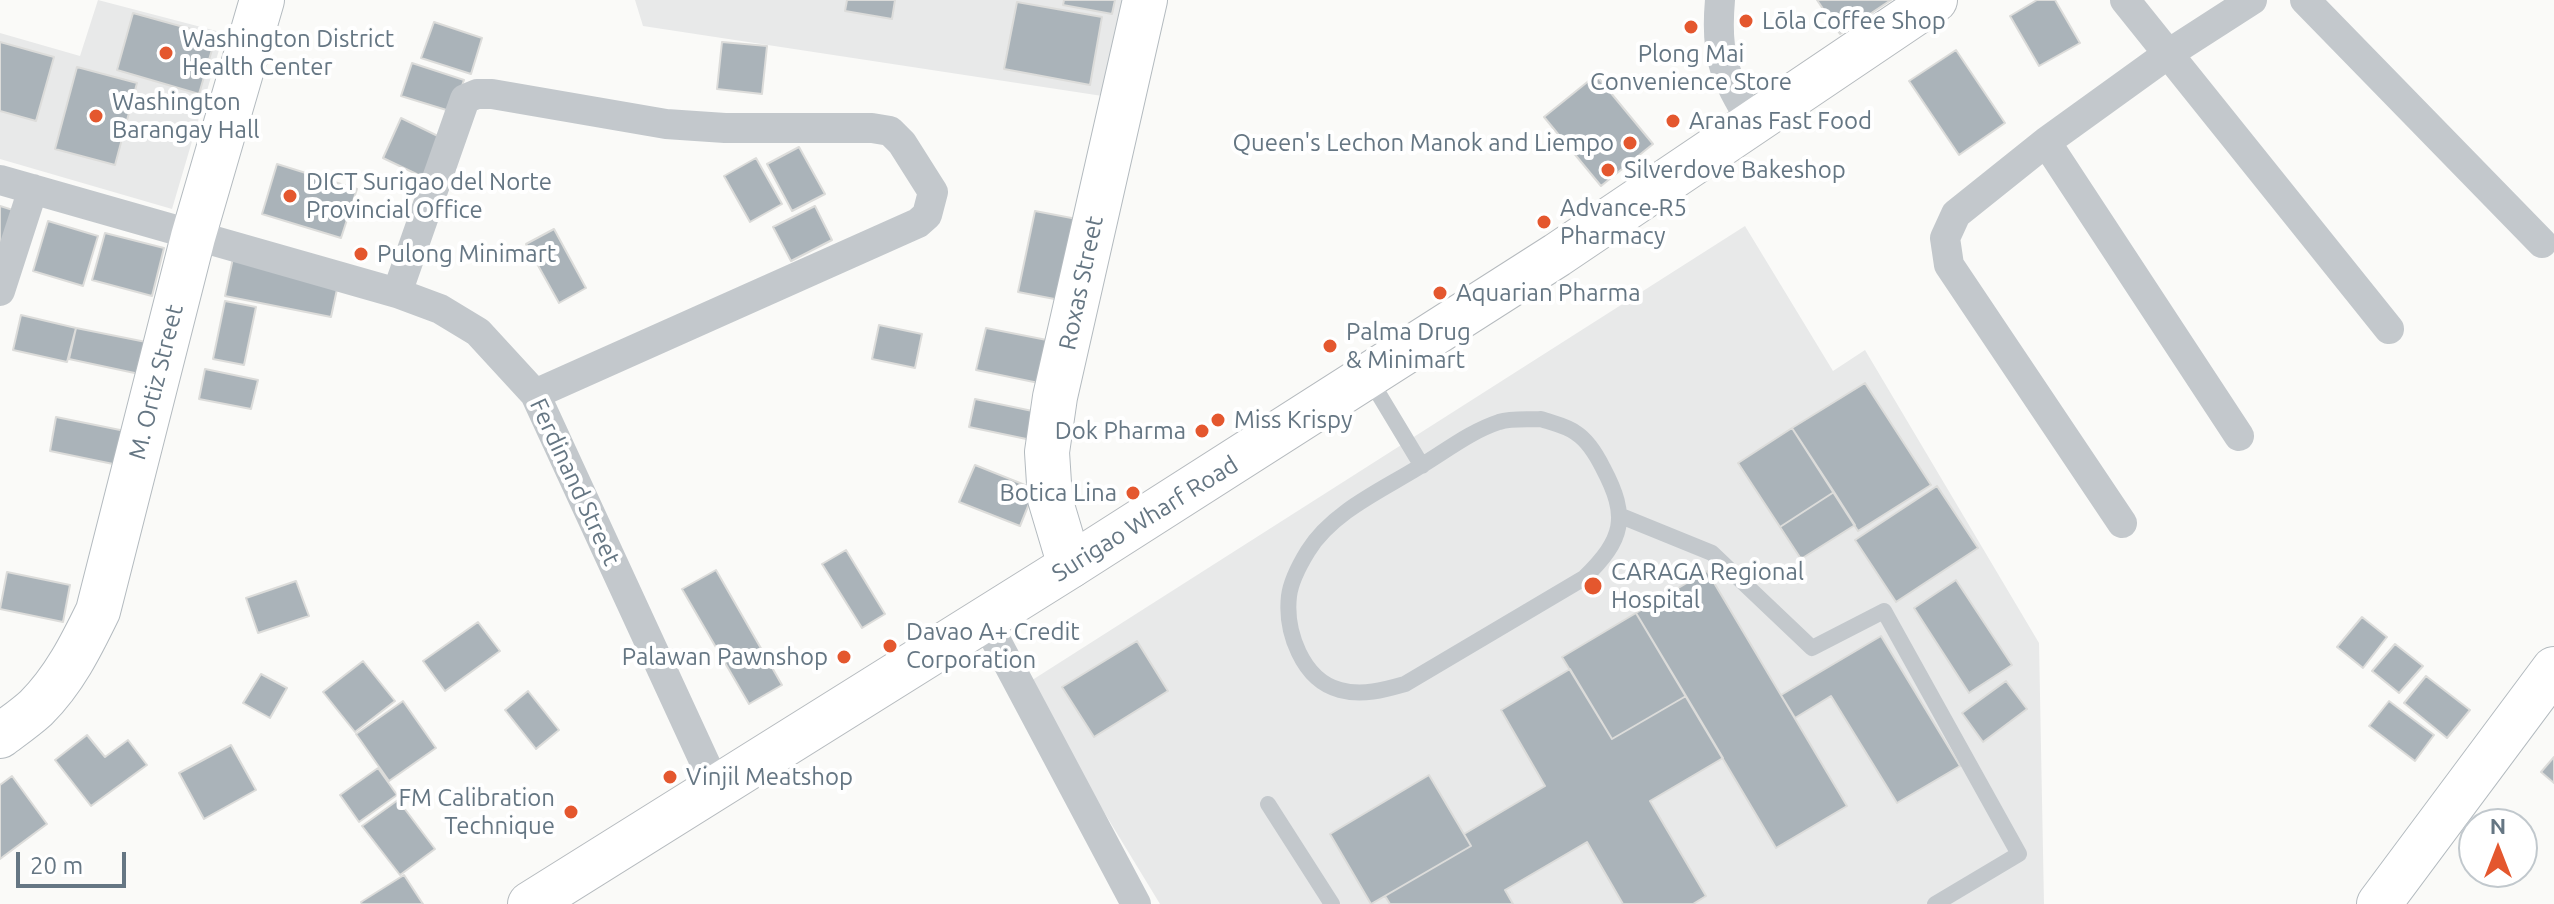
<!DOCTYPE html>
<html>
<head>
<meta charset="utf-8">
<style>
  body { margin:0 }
  #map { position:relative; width:2554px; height:904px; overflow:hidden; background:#fafaf8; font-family:Ubuntu,sans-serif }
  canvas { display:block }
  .north { position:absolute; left:2458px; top:808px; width:80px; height:80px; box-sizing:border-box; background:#fff; border:2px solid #c1c8cd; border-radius:50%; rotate:0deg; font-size:22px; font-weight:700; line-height:32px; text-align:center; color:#657683 }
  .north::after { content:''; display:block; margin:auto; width:28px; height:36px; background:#e4572e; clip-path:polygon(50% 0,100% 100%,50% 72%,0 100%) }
  .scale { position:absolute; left:16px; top:852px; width:110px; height:36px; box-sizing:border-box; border:4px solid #657683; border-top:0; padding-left:10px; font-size:24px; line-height:28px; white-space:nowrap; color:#657683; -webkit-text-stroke:6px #fff; paint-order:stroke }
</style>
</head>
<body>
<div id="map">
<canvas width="2554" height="904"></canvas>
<div class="north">N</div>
<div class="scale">20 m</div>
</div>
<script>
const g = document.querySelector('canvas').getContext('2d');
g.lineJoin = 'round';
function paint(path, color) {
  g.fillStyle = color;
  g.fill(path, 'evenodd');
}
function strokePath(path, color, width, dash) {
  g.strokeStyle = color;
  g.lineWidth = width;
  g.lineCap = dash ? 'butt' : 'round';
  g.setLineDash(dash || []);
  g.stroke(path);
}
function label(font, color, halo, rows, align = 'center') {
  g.font = font + ' Ubuntu,sans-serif';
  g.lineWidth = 8;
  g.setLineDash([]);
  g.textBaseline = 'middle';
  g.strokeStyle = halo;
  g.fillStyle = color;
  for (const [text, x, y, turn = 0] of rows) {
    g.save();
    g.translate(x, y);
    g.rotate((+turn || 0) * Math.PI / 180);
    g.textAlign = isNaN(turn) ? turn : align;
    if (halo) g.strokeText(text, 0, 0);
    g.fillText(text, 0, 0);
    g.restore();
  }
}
paint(new Path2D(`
  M98,0L224,33L172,209L0,159V33L80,56Z
  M635,0H1129L1109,97L643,26Z
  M1745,226L1833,371L1865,350L2039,643L2044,904H1160L1026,684Z`), '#e8e9e9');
const building = new Path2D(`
  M847,0H895L892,19L845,11Z
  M1064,0H1115L1112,14L1063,5Z
  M1817,0H1891L1840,34Z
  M2037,0H2055L2080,43L2039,66L2010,16Z
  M1017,2L1102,17L1090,85L1004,69Z
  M133,13L216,36L199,94L117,70Z
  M434,22L482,38L471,74L421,58Z
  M0,42L54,57L36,121L0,111Z
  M722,42L767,46L762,94L717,89Z
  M1956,50L2005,123L1959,155L1909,81Z
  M412,63L464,80L453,112L401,96Z
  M77,67L137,83L115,165L55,149Z
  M1596,75L1653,144L1601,186L1544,117Z
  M401,118L448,141L429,180L383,158Z
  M799,147L825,194L792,211L767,164Z
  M756,158L782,204L750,222L724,176Z
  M277,164L357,189L341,238L262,214Z
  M0,206L16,211L0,259Z
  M815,206L832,240L791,261L773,227Z
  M1035,211L1082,220L1065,301L1018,292Z
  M48,221L98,236L83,286L33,271Z
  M554,229L586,288L559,303L526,244Z
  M105,233L164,248L152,296L92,280Z
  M233,258L339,280L331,317L225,296Z
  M225,301L256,307L244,365L213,359Z
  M21,315L76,328L67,362L13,350Z
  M879,325L922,334L915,368L872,359Z
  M76,328L151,343L144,375L69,359Z
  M986,328L1062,343L1053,386L976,370Z
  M205,369L258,380L251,409L199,399Z
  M1865,383L1931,485L1858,531L1792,428Z
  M975,399L1042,413L1036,441L969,427Z
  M56,417L125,431L118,465L50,451Z
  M1792,428L1834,492L1780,527L1738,463Z
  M975,465L1035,489L1020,526L959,502Z
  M1937,486L1978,548L1896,602L1855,540Z
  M1834,492L1855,525L1801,559L1780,527Z
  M846,550L885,614L862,628L822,564Z
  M716,570L782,685L749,704L682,589Z
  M1707,571L1847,806L1776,848L1636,613Z
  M7,572L70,585L63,622L0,609Z
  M1956,580L2012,665L1969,693L1914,608Z
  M296,581L309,616L258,633L246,598Z
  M1636,613L1686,696L1612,739L1562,657Z
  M2362,617L2387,637L2363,668L2337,647Z
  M478,622L500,651L445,691L423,661Z
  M1881,636L1960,766L1897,803L1831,696L1795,718L1781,695Z
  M1137,641L1168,691L1094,737L1062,687Z
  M2395,644L2423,666L2399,693L2372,671Z
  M363,661L395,701L355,732L323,692Z
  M1570,669L1612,739L1686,696L1723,758L1650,801L1706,896L1693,904H1623L1587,842L1505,890L1513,904H1390L1385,896L1471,846L1464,834L1545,786L1501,710Z
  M261,674L287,688L270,718L243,703Z
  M2426,676L2470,710L2447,738L2404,703Z
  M2006,681L2027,709L1983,742L1962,713Z
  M528,691L559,730L536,749L505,710Z
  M403,701L436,748L389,781L356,734Z
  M2389,701L2434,735L2415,761L2369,726Z
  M87,735L105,757L128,740L147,765L91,806L55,760Z
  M231,745L256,790L204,819L179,773Z
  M2554,757V783L2541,772Z
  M378,768L397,795L359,822L340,795Z
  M1429,775L1471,846L1371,904L1330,834Z
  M12,776L47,824L0,859V785Z
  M398,800L435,849L400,875L362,826Z
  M404,875L423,904H362L361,902Z`);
paint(building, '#aab3b9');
strokePath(building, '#dcdcda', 2);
const secondary = new Path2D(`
  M1070,566L1050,499L1047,452L1055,397L1145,0
  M0,736C12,727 25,718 36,708C64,680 81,646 98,611L193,237L262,0
  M2379,904L2554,669`);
const primary = new Path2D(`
  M530,904L1070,566L1557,255L1935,0`);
strokePath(secondary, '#b3babf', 46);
strokePath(primary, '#b5babe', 46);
strokePath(new Path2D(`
  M1369,378L1422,466
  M1541,419C1552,423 1567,426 1576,433C1587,440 1597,456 1603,468C1629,517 1624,539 1584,578L1405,684C1384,690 1362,696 1340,690C1302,680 1285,631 1289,596C1291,580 1300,564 1308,551C1332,512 1382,490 1419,467C1446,451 1469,432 1499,422C1512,418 1528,420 1541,419Z
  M1621,516L1712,553L1812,648L1884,611L2019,854L1935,904
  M1268,804L1332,904`), '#c3c8cc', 16);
strokePath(new Path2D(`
  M1720,0C1715,56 1724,75 1752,122
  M2125,0L2389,329
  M2305,0L2542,243
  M2046,142L2239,436
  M0,180L397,293L440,309L478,332L535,394L717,789
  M0,291L33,189
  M397,293L465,99L477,94H492L666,124L725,128H872L890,131L902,143L933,192L927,215L918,223L535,394
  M2122,523L1949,265L1945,238L1956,214L2046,142L2168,54L2252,0
  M985,620L1136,904`), '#c3c8cc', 30);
strokePath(secondary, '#fff', 44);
strokePath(primary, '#fff', 44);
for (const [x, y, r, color] of [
  [1746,21,8,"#e4572e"],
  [1691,27,8,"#e4572e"],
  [166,53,8,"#e4572e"],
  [96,116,8,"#e4572e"],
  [1673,121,8,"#e4572e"],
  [1630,143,8,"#e4572e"],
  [1608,170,8,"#e4572e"],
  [290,196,8,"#e4572e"],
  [1544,222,8,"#e4572e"],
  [361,254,8,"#e4572e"],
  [1440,293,8,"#e4572e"],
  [1330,346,8,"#e4572e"],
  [1218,420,8,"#e4572e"],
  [1202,431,8,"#e4572e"],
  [1133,493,8,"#e4572e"],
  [1593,586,10,"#e4572e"],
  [890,646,8,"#e4572e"],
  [844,657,8,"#e4572e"],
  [670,777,8,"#e4572e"],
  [571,812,8,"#e4572e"]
]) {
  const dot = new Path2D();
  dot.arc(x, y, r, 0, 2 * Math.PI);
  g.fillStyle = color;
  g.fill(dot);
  strokePath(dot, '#fff', 3);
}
label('24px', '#657683', '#fff', [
  ["Lōla Coffee Shop",1762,21],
  ["Washington District",182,39],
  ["Health Center",182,67],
  ["Plong Mai",1691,54,"center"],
  ["Convenience Store",1691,82,"center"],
  ["Washington",112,102],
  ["Barangay Hall",112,130],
  ["Aranas Fast Food",1689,121],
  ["Queen's Lechon Manok and Liempo",1614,143,"right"],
  ["Silverdove Bakeshop",1624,170],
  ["DICT Surigao del Norte",306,182],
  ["Provincial Office",306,210],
  ["Advance-R5",1560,208],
  ["Pharmacy",1560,236],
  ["Pulong Minimart",377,254],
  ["Aquarian Pharma",1456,293],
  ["Palma Drug",1346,332],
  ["& Minimart",1346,360],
  ["Miss Krispy",1234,420],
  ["Dok Pharma",1186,431,"right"],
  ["Botica Lina",1117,493,"right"],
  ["CARAGA Regional",1611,572],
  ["Hospital",1611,600],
  ["Davao A+ Credit",906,632],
  ["Corporation",906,660],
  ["Palawan Pawnshop",828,657,"right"],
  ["Vinjil Meatshop",686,777],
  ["FM Calibration",555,798,"right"],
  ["Technique",555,826,"right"]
], 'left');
label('24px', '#657683', '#fff', [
  ["Roxas Street",1081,283,-78],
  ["M. Ortiz Street",156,382,-76],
  ["Ferdinand Street",575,482,65],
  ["Surigao Wharf Road",1145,519,-32]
]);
</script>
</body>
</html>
